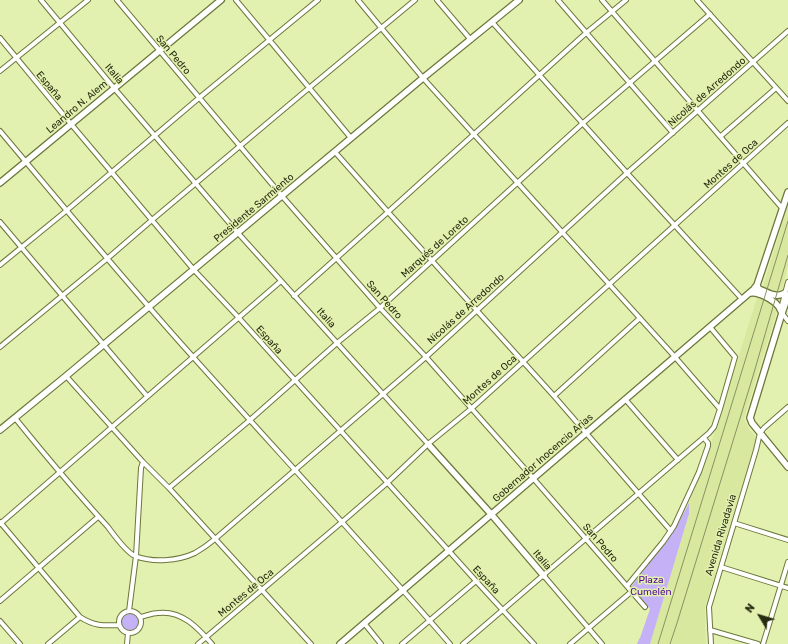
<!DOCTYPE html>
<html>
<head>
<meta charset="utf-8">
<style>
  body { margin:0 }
  #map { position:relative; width:788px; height:644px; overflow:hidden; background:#e3f1b0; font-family:Rubik,sans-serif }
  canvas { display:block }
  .north { position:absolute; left:740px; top:596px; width:40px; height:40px; -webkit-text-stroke:3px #e3f1b0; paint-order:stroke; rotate:308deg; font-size:11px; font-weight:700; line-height:16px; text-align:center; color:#262b11 }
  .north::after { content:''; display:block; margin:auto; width:14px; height:18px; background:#262b11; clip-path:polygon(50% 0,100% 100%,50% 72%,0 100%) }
</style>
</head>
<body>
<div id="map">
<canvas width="788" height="644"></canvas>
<div class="north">N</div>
</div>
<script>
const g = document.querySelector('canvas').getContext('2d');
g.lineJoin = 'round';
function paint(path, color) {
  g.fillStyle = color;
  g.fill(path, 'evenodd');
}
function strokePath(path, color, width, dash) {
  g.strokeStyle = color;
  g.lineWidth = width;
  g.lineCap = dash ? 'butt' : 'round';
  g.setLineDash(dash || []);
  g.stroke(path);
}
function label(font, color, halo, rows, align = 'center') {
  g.font = font + ' Rubik,sans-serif';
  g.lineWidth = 3;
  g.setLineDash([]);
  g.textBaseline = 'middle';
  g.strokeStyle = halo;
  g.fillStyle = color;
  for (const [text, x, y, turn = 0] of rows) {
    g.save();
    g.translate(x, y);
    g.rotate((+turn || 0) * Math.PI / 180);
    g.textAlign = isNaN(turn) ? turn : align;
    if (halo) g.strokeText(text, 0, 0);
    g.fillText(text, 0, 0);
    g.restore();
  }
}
paint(new Path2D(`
  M788,205V266L776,314L744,419L750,430L757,438L720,557L718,558L714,571L716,572L705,607L706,644H650L689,515V503L707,456L757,298L763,286Z`), '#d9e89f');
paint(new Path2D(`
  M689,503V514L650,644H637L639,639L640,638L650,609L631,587L674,531Z
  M120 622a10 10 0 1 1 20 0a10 10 0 1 1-20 0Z`), '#c5b1f5');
const street = new Path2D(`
  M41,0L114,88L238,233L428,444
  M117,0L282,196L380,308L426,357L533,478L645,607
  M236,0L351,138
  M358,0L423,78L675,357L720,409
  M437,0L471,40
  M558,0L673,133
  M602,0L782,208
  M697,0L788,101
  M492,22L627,173L742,299
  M0,38L71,124L194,270L239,318L476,581L534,644
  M0,71L88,0
  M0,131C64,207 127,284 194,358C279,453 366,547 450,644
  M721,136L776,88
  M335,152L388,212L554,396L671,531
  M0,222L147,396
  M0,265L66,211L199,98L318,0
  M788,282L782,305V313L788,321
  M294,296L388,212L586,33L626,0
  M0,347L108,258L152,220L309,88L415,0
  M66,376L143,462L169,488L311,644
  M554,396L640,318
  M625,399L678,460
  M15,418C45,455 76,492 108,527C114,535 126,552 135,556C153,563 178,561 195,553C202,549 209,544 215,539L426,357L627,173L788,31
  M169,488L250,420L337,343L380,308L583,123L710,14
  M0,522L80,617C94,626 103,626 119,625
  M734,523L788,540
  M0,524L281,281
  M721,567L788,588
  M544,576L602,644
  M627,586L663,542L674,526L699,472L708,446V443L704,438
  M0,601L98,517
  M129,611L136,556L141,468L143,462
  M119 622a11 11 0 1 1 22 0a11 11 0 1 1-22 0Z
  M140,617C146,616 152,613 158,613C182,610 198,628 212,644
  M0,621L20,644
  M364,623L381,644
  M710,630L758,644
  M48,644L80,617
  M127,644L128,633
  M198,644L342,522L387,483L428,444L472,408L788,123
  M402,644L476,581
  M463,644L709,433L714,427L720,409L735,357L710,327
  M570,644L631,592
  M711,644L709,607L756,450L760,433L764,428L788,407
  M763,644L788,562`);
const secondary = new Path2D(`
  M0,183L221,0
  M757,285L758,288L759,289C767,292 777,299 785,293
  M750,293C758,291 774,300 779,307C780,309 781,311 782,313
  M788,296L782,313L750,418L752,423L788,467
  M0,430L66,376L423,78L519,0
  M428,444L491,514L544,576
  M340,644L754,289L757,285L788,192`);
strokePath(street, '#6c773b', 6);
strokePath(secondary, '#6c773b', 8);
strokePath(street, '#fff', 4);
strokePath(secondary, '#fff', 5.5);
strokePath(new Path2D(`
  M658,644L788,221
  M670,644L677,623L753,376L788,255`), '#889263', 1);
label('10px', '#262b11', '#e3f1b0', [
  ["San Pedro",173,55,50],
  ["Italia",114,74,50],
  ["España",49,86,50],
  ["Nicolás de Arredondo",707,92,-41],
  ["Leandro N. Alem",77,107,-40],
  ["Montes de Oca",731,164,-42],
  ["Presidente Sarmiento",254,208,-40],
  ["Marqués de Loreto",435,247,-42],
  ["San Pedro",384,300,48],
  ["Nicolás de Arredondo",466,309,-42],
  ["Italia",326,318,48],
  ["España",269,340,48],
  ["Montes de Oca",490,380,-42],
  ["Gobernador Inocencio Arias",543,458,-41],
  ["Avenida Rivadavia",721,535,-73],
  ["San Pedro",600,543,49],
  ["Italia",542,560,50],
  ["España",486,580,47],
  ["Montes de Oca",246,593,-40]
]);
label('10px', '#53099a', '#e3f1b0', [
  ["Plaza",651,580],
  ["Cumelén",651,592]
]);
</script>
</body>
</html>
